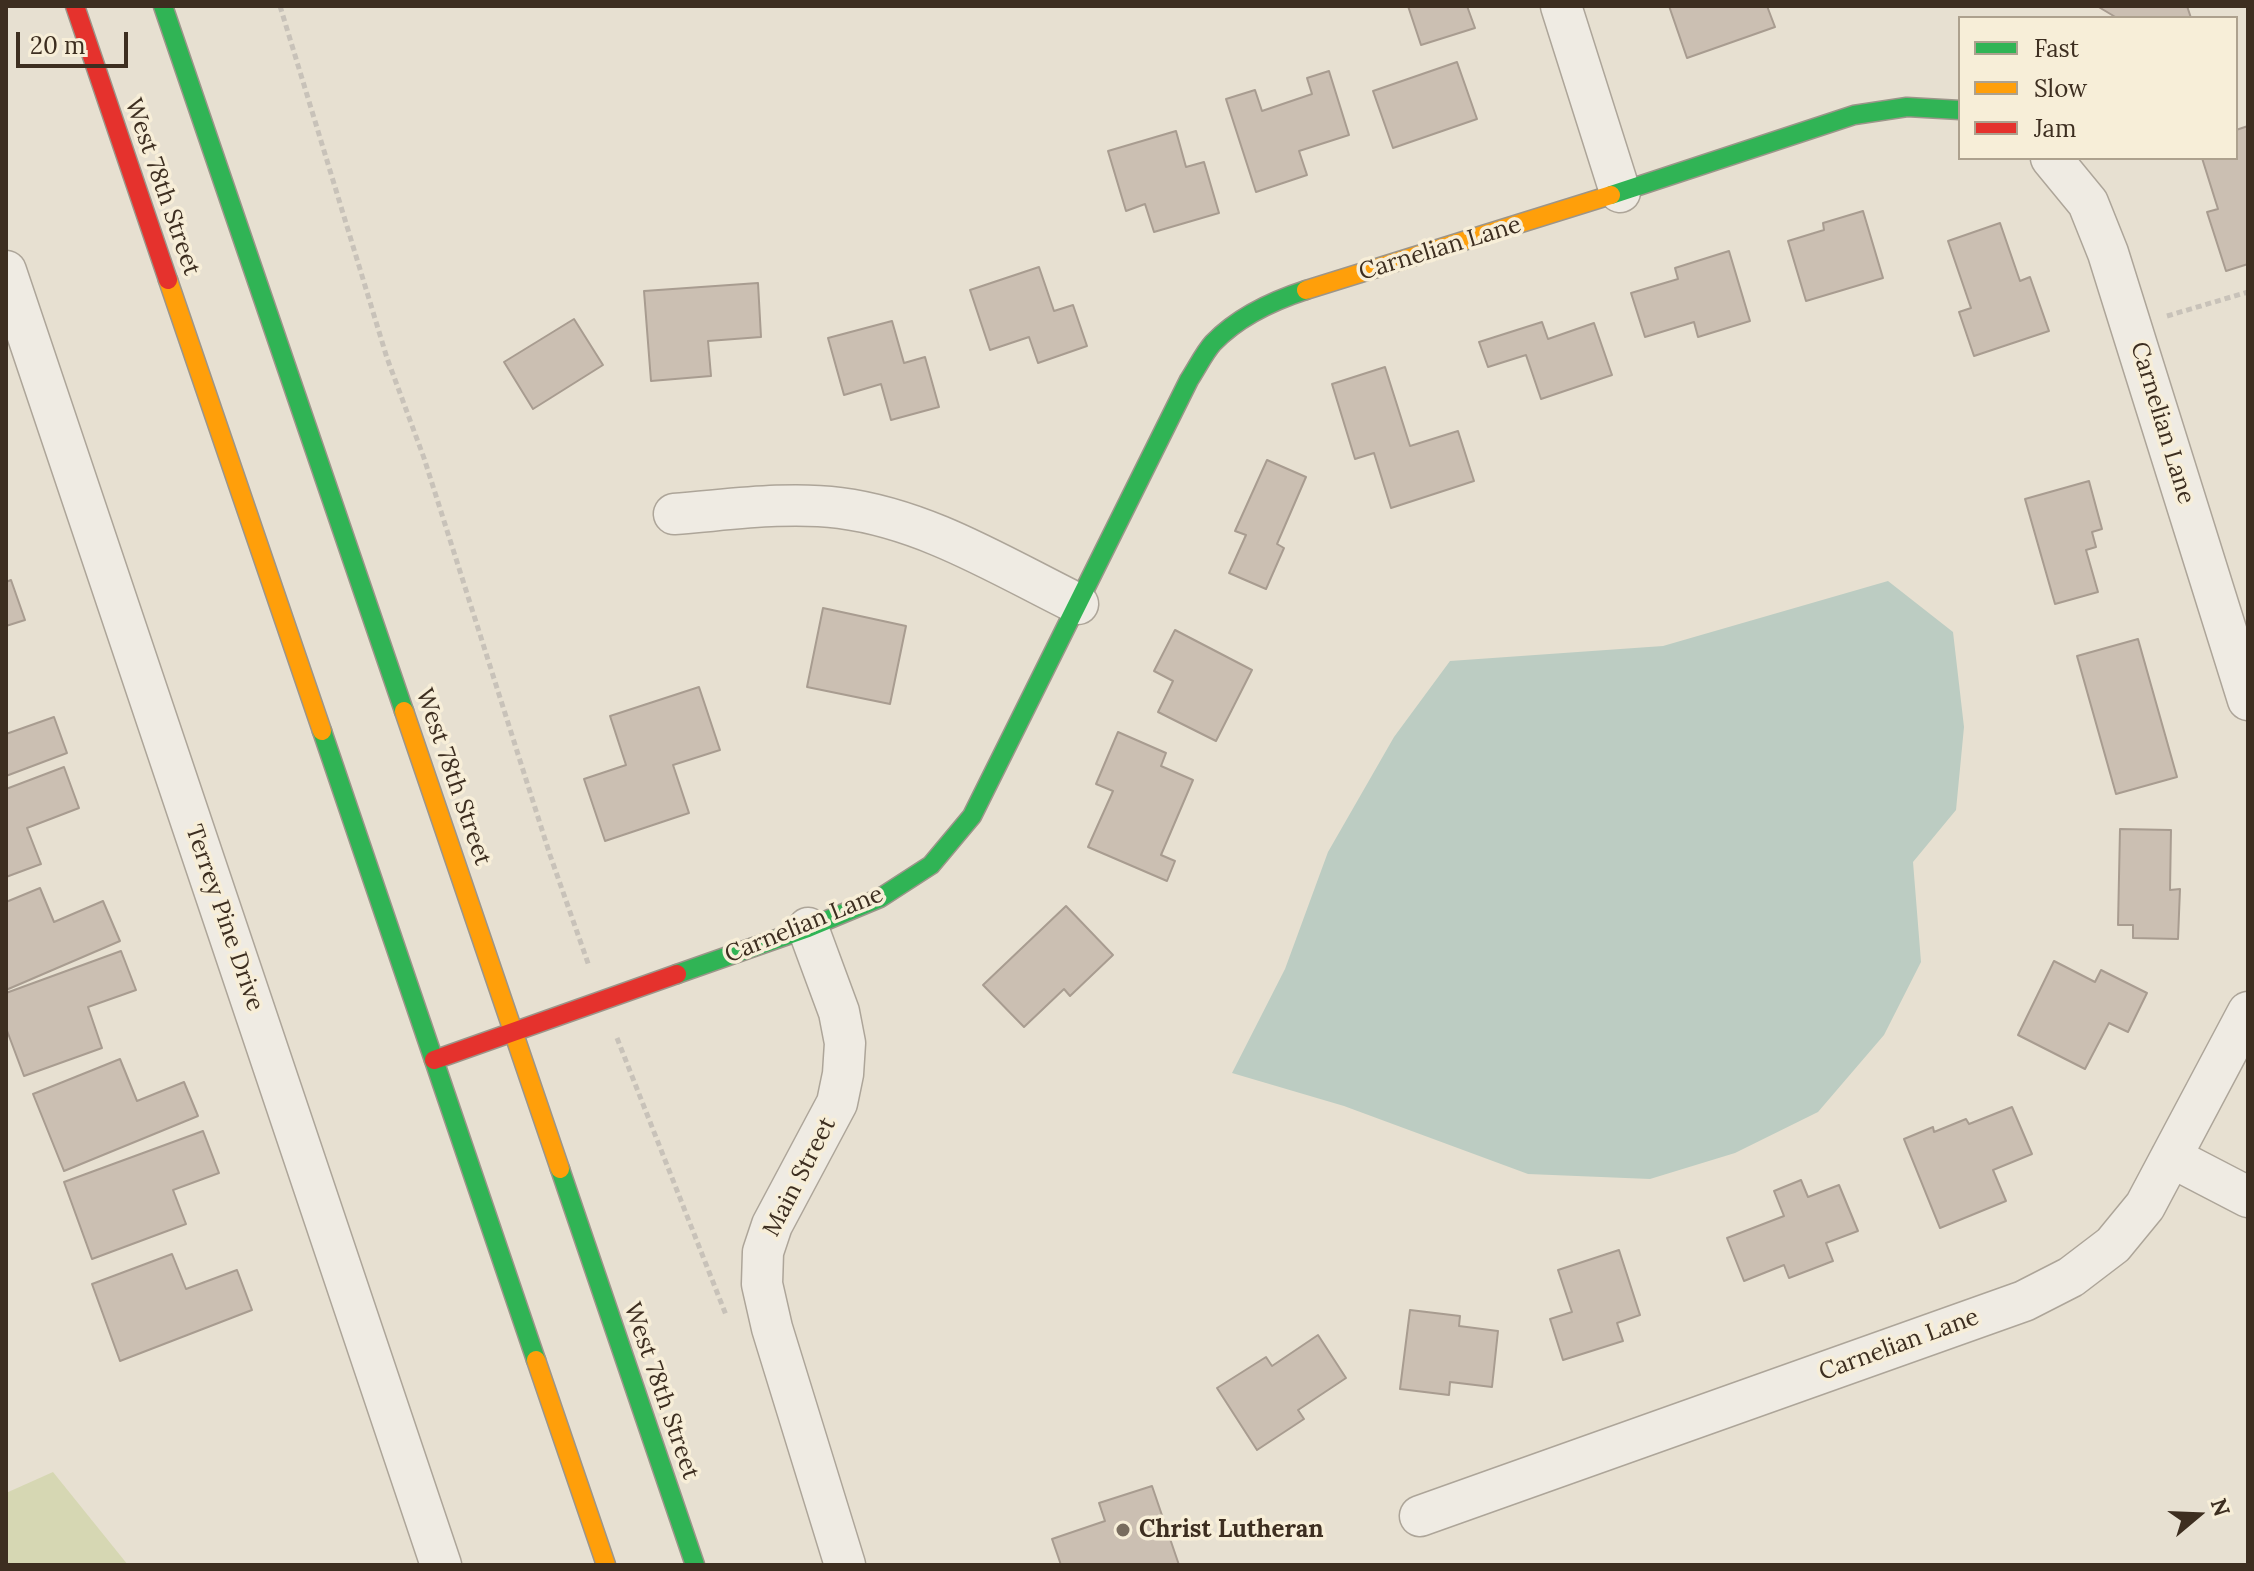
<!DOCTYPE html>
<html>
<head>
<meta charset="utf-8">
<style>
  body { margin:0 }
  #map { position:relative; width:2254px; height:1571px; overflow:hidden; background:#e7e0d1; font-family:Lora,serif }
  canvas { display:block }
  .frame { position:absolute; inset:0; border:8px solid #3d2e20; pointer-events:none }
  .legend { position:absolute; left:1958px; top:16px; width:280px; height:144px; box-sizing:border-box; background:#f7eed8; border:2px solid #ada18e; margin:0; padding:10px 14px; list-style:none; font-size:24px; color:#3d2e20 }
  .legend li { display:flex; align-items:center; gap:16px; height:40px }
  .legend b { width:40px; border:2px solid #ada18e }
  .north { position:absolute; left:2158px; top:1475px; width:80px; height:80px; -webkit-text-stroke:6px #f7eed8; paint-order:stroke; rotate:71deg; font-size:22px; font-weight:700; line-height:32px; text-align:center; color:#3d2e20 }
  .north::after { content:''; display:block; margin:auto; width:28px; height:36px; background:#3d2e20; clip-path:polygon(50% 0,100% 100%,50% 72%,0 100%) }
  .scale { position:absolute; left:16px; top:32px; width:112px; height:36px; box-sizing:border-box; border:4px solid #3d2e20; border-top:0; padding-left:10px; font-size:24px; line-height:28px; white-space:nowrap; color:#3d2e20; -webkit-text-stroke:6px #f7eed8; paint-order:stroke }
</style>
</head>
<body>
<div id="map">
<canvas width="2254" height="1571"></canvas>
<div class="frame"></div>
<ul class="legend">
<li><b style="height:10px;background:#30b455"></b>Fast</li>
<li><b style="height:10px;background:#ff9f0a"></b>Slow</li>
<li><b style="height:10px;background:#e5322d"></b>Jam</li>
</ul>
<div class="north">N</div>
<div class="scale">20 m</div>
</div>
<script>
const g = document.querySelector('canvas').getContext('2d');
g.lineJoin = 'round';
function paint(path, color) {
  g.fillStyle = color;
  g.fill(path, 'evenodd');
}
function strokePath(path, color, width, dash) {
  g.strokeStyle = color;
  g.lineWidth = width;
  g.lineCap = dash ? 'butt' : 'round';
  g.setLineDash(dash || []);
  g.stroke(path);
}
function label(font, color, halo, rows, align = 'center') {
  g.font = font + ' Lora,serif';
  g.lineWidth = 7;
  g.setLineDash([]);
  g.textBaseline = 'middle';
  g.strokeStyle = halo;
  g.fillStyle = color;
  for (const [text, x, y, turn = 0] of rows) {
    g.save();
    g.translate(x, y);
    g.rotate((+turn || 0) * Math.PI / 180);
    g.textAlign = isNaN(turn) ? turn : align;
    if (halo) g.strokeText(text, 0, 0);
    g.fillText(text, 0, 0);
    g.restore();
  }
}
paint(new Path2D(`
  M53,1472L128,1565H6V1493Z`), '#d6d7b3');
paint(new Path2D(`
  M1888,581L1953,632L1964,727L1956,810L1913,862L1921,962L1884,1035L1818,1112L1735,1153L1650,1179L1528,1174L1344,1106L1232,1073L1285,969L1328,852L1394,737L1450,661L1663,646Z`), '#bcccc2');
const building = new Path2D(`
  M1408,6H1467L1475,28L1421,45Z
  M1669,6H1767L1775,27L1687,58Z
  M2097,6H2187L2191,18H2117Z
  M1457,62L1477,119L1393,148L1373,91Z
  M1329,71L1349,135L1299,151L1307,175L1256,192L1226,99L1255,90L1262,111L1312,94L1307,78Z
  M2248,126V264L2226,271L2207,212L2218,209L2202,158H2236V130Z
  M1176,131L1186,167L1204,162L1219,213L1154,232L1145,204L1126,211L1108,151Z
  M1863,211L1883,278L1806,301L1788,241L1824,230L1823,223Z
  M2000,223L2020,281L2030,277L2049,331L1974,356L1959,312L1971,308L1948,241Z
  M1729,251L1750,321L1698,337L1694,322L1645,337L1631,293L1678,279L1675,268Z
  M1039,267L1054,311L1073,305L1087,346L1038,363L1029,337L990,350L970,290Z
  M758,283L761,337L708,341L711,376L651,381L644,291Z
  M574,319L603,365L533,409L504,362Z
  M892,321L904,363L925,357L939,407L891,420L881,384L844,395L828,338Z
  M1542,322L1548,339L1594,323L1612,375L1541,399L1526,355L1488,367L1479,342Z
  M1385,367L1410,446L1458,431L1474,481L1391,508L1374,453L1355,459L1332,384Z
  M1267,460L1306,477L1277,544L1284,548L1266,589L1229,573L1246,535L1235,531Z
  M2089,481L2102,529L2092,532L2096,547L2086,550L2098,592L2055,604L2025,499Z
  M11,580L25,620L6,626V582Z
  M823,608L906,626L890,704L807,687Z
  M1175,630L1252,670L1216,741L1158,712L1173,681L1154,671Z
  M2138,639L2177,777L2116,794L2077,656Z
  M699,687L720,750L673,765L689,813L605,841L584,779L626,765L610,716Z
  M54,717L67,753L6,776V734Z
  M1118,732L1166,753L1161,766L1193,780L1161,855L1175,861L1167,881L1088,847L1113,791L1096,784Z
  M64,767L79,808L27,828L41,864L6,877V789Z
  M2120,829L2171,830L2170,890L2180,889L2178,939L2133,938V925H2118Z
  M40,888L54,922L103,901L120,941L6,990V902Z
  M1066,906L1113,955L1070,996L1064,989L1024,1027L983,985Z
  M121,951L136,990L88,1007L102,1048L24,1076L6,1028V993Z
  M2054,961L2095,982L2101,970L2147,993L2128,1032L2109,1023L2085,1069L2018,1035Z
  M120,1059L137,1101L184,1082L198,1116L64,1171L33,1094Z
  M2012,1107L2032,1154L1993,1170L2006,1201L1940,1228L1904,1139L1933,1127L1934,1132L1966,1119L1969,1124Z
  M203,1131L219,1173L173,1190L186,1224L92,1259L64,1182Z
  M1801,1180L1808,1197L1839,1185L1858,1231L1826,1243L1833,1261L1789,1278L1784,1265L1744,1281L1727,1238L1784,1216L1774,1191Z
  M1619,1250L1640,1315L1617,1323L1623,1341L1563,1360L1550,1319L1572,1312L1558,1270Z
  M172,1254L186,1289L237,1270L252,1310L120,1361L92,1284Z
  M1410,1310L1460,1316L1459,1326L1498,1331L1492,1387L1450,1382L1449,1395L1400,1389Z
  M1318,1335L1346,1378L1298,1410L1304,1419L1257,1450L1217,1388L1266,1357L1272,1366Z
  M1152,1486L1179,1565H1061L1052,1539L1105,1521L1099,1503Z`);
paint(building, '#cbbfb2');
strokePath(building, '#a89c90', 2);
const street = new Path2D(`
  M1561,6L1620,192
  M2051,158L2088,203L2108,253L2248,700
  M6,271L441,1565
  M674,514C728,510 786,501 840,508C926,519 1001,566 1078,604
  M808,928L839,1012L845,1043L843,1074L837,1103L772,1225L763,1252L762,1284L772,1328L845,1565
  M2171,1157L2248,1197
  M1420,1516L2024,1301L2071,1277L2113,1245L2145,1206L2248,1012`);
const fast = new Path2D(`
  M163,6L404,711
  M1611,195L1854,115L1907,107L1960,110
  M322,731L536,1360
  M677,974L808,928L880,898L931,865L972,816L1189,380C1197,368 1204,353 1213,343C1238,317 1272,301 1306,290
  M560,1169L695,1565`);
const slow = new Path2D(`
  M168,280L322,731
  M1306,290L1611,195
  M404,711L560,1169
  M536,1360L606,1565`);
const jam = new Path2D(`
  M75,6L168,280
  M434,1060L677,974`);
strokePath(street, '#ada599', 43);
strokePath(fast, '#9c958a', 21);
strokePath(slow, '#9c958a', 21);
strokePath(jam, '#9c958a', 21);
strokePath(new Path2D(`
  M280,6L387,358L424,458L550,855L589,966
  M2167,316L2248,292
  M617,1038L726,1315`), '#c8c2b9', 5, [6, 4]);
strokePath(street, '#efebe3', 40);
strokePath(fast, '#30b455', 18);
strokePath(slow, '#ff9f0a', 18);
strokePath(jam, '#e5322d', 18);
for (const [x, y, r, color] of [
  [1123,1530,8,"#786c5e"]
]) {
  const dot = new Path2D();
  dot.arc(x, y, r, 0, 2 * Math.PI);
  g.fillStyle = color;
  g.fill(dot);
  strokePath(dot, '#f7eed8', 3);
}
label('24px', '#3d2e20', '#f7eed8', [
  ["West 78th Street",162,187,71],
  ["Carnelian Lane",1440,249,-17],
  ["Carnelian Lane",2162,423,73],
  ["West 78th Street",453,777,71],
  ["Terrey Pine Drive",224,918,71],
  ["Carnelian Lane",804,925,-22],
  ["Main Street",800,1177,-63],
  ["Carnelian Lane",1899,1345,-20],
  ["West 78th Street",661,1391,71]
]);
label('bold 24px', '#3d2e20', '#f7eed8', [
  ["Christ Lutheran",1139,1530]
], 'left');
</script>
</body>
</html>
